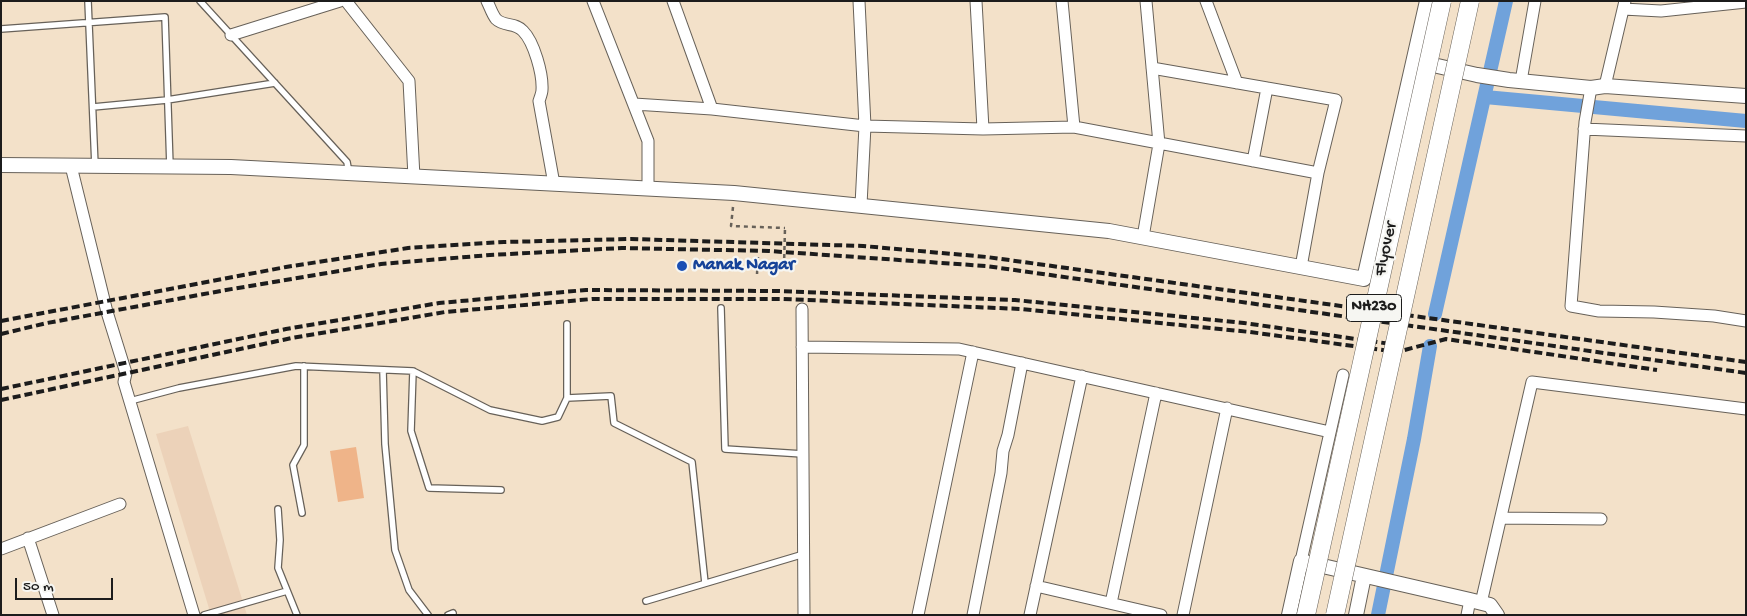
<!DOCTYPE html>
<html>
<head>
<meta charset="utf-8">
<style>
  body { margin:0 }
  #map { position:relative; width:1747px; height:616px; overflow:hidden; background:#f3e1c9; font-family:"Gochi Hand",sans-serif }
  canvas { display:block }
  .frame { position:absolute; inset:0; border:2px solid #1c1c1c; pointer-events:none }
  .scale { position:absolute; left:15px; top:578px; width:98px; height:22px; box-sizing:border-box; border:2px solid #1c1c1c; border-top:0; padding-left:6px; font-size:15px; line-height:18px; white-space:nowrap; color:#1c1c1c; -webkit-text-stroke:4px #f6f6f2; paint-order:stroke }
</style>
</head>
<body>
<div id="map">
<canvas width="1747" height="616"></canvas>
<div class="frame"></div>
<div class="scale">50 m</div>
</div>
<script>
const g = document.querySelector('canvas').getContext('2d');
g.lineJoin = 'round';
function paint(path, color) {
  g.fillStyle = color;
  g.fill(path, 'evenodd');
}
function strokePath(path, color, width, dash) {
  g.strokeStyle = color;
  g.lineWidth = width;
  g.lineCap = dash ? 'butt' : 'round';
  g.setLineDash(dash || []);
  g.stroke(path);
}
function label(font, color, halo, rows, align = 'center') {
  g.font = font + ' "Gochi Hand",sans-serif';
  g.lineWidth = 4.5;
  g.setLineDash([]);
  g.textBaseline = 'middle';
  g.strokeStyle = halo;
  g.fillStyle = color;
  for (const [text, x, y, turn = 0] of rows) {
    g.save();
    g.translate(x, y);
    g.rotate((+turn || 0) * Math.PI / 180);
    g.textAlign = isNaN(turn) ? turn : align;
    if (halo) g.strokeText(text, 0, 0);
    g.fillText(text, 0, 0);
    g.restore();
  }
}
paint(new Path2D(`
  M188,426L247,615H211L156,434Z`), '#ecd2b9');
strokePath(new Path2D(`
  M1485,97L1746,121
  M1435,314L1506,1
  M1378,615L1414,439L1430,346`), '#70a2db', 14);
paint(new Path2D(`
  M356,447L364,498L338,502L330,451Z`), '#efb489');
const service = new Path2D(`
  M88,1L95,166
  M200,1L347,162L349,173
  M1,29L165,17L170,167
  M93,107L167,100L275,83
  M721,308L725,449L803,454
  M383,370L385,444L395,550L409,590L428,615
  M413,371L411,431L429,488L501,490
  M567,398L611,396L614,423L692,462L705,583
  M130,401L179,388L296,366L413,371L490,410L542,421L558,417L567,398V324
  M278,509L280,540L278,568L297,615
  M302,513L293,465L304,445V366
  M646,601L804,554
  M204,615L287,591
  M448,615L453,613V615`);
const minor = new Path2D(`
  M346,1L409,81L414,177
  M487,1C490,7 492,14 496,19C504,27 515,22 523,31C534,42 543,74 542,90C542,93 540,98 539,101L554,184
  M593,1L648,141V188
  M673,1L712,109
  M859,1L865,126L861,205
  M1206,1L1237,83
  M1623,9L1661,11L1746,2
  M231,35L340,1
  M1152,68L1336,100L1318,173L1301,267
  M1521,81L1535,1
  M1605,86L1625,1
  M1591,88L1585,122L1571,306L1599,311L1654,312L1714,316L1746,321
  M634,104L712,109L865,126L983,129L976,1
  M1074,127L1318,173
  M983,129L1074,127L1062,1
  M1584,129L1746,136
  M1253,161L1267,88
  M71,166L107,312L126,373L124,382L194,615
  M1143,237L1159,144L1146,1
  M802,309L804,615
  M802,347L959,349L1330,432
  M1501,518L1601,519
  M28,538L53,615
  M1,549L120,504
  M1301,561L1343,375
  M1036,586L1161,615
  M1111,603L1156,393
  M1481,603L1532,382L1746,409
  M918,615L973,352
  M973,615L1001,473L1003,451L1008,435L1022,363
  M1030,615L1082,376
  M1183,615L1227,408
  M1467,615L1470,600`);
const tertiary = new Path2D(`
  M1420,62L1477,75L1509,80L1591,88L1605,86L1746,96
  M1,165L231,167L734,193L1109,231L1364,279L1427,1
  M1289,615L1301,561L1470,600L1490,605L1497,615
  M1356,615L1364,576`);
strokePath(service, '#676159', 8);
strokePath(minor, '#676159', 13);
strokePath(tertiary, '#676159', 16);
strokePath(new Path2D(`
  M733,207L731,226L785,228
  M758,265L784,266
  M757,274L758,257`), '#676159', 2.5, [4, 4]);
strokePath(service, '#fff', 5.5);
strokePath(minor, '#fff', 11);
strokePath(tertiary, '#fff', 14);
strokePath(new Path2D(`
  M1,321L286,267L408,248L504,242L631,239L863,246L987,257L1746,362
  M1,334L47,323L226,290L381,264L490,255L622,248L769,251L986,266L1746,373
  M1,389L286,329L439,303L586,290L777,291L1015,300L1244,323L1391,344
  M1,400L292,338L445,312L592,299H783L1021,309L1250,332L1397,352L1446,339L1657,370`), '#1c1c1c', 4, [8, 4]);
const trunkBridge = new Path2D(`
  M1306,615L1442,1
  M1335,615L1470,1`);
strokePath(trunkBridge, '#676159', 19, []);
strokePath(new Path2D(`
  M784,266L785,228`), '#676159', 2.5, [4, 4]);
strokePath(trunkBridge, '#fff', 18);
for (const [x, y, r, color] of [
  [682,266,6,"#1a4fb4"]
]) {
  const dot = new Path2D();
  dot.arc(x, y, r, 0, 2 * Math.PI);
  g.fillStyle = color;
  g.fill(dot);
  strokePath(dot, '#f6f6f2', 2);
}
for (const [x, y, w] of [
  [1374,308,55]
]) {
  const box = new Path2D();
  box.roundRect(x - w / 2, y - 13.5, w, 27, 4);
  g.fillStyle = '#f6f6f2';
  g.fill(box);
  strokePath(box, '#1c1c1c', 1);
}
label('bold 16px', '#1c1c1c', null, [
  ["NH230",1374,308]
]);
label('18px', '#1c1c1c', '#f6f6f2', [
  ["Flyover",1387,249,-78]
]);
label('bold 18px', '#164399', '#f6f6f2', [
  ["Manak Nagar",693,266]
], 'left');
</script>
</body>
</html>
